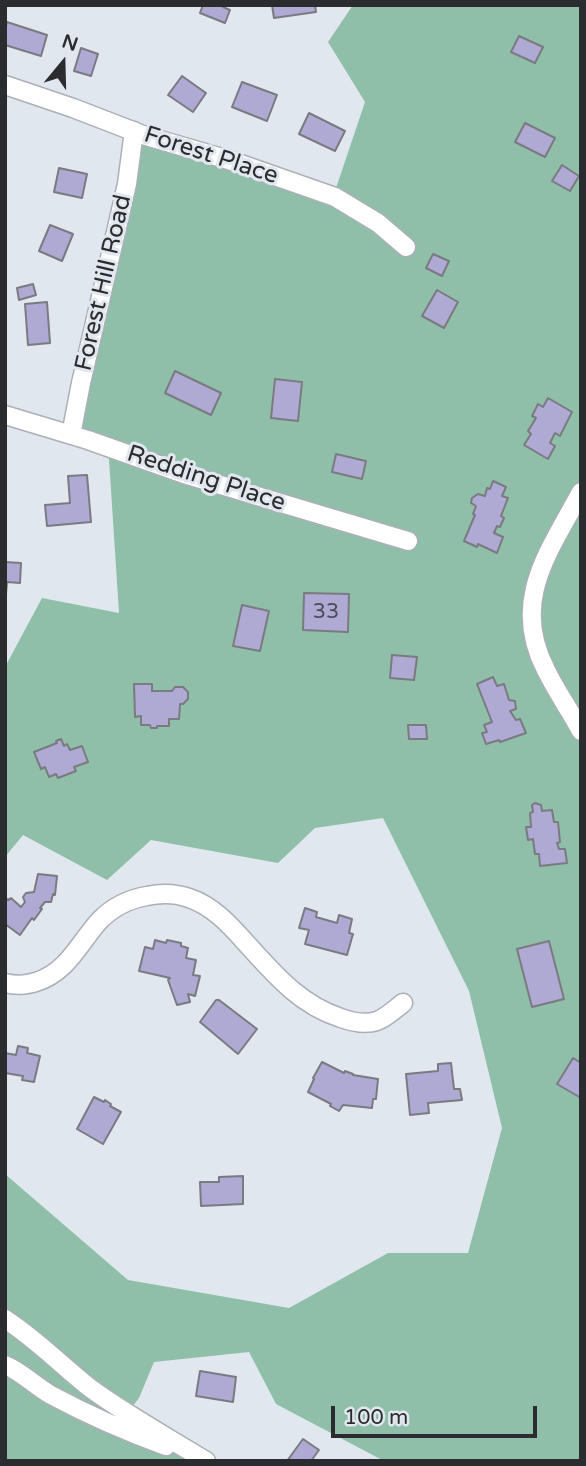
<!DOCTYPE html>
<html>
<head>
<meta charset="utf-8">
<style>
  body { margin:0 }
  #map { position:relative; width:586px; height:1466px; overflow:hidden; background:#e1e7ee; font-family:"Varela Round",sans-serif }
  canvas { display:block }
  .frame { position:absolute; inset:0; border:7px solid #2a2c2f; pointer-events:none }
  .north { position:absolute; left:28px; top:28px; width:70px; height:70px; -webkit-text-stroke:5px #e1e7ee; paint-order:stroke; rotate:19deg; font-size:19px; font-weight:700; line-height:28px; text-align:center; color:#2a2c2f }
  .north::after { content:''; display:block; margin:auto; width:24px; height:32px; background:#2a2c2f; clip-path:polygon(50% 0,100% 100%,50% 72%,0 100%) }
  .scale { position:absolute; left:331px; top:1406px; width:206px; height:32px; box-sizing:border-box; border:4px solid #2a2c2f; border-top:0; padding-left:9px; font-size:21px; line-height:24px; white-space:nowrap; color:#2a2c2f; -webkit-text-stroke:5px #e1e7ee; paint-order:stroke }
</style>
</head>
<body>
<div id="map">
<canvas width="586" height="1466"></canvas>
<div class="frame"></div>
<div class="north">N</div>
<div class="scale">100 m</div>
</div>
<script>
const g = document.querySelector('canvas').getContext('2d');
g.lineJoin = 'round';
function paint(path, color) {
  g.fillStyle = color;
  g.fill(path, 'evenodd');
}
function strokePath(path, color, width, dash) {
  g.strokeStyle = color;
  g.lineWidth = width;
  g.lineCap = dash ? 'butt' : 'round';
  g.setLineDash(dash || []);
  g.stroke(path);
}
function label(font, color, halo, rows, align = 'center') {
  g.font = font + ' "Varela Round",sans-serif';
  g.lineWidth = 6;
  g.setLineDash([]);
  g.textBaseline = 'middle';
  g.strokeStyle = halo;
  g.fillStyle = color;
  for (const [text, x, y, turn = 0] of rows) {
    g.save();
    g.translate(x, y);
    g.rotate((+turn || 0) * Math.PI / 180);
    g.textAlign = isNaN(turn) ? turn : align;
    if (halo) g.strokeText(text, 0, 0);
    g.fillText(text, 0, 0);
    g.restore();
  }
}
paint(new Path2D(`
  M353,5H581V1461H384L276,1404L249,1352L154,1362L139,1398L128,1412L218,1461H5V1174L128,1280L289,1308L388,1253H468L502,1128L469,991L383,818L315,828L278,863L151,840L107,880L23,835L5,857V667L42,598L119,613L108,444L72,431L136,131L334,194L365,102L328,42Z`), '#90bfa9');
const building = new Path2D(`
  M203,5H224L223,7L230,10L225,23L200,13Z
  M272,5H315L316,12L274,18Z
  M7,22L47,35L41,56L5,45V29Z
  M519,36L543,47L535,63L511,52Z
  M81,48L98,54L91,76L74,71Z
  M182,76L206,93L193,112L168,95Z
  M242,82L277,95L267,121L232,107Z
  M309,113L345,131L335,151L299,134Z
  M525,123L555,138L545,157L515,142Z
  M562,165L579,176L570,191L552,181Z
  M59,168L87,174L82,198L54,192Z
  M50,225L73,234L62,261L39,251Z
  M433,254L449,261L442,276L426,268Z
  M33,284L36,295L19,300L17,288Z
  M437,290L458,302L444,328L422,316Z
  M47,302L50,343L28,345L25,304Z
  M175,371L221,393L211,415L165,393Z
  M275,379L302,382L298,421L271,418Z
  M548,398L572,412L560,436L555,433L550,443L555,446L548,459L524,445L531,434L528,431L536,418L532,416L538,404L543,407Z
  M336,454L366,461L362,479L332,472Z
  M87,475L91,522L47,526L45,505L70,503L68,476Z
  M493,481L506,487L502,496L508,498L501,516L504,518L500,527L497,526L494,533L503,537L497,553L478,544L477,547L464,541L475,515L473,514L476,506L471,503L472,498L478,494L485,496L487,488L490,489Z
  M5,562L21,563L20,583L7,582L6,594Z
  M304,593L349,594L348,632L303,630Z
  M242,605L269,611L260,651L233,646Z
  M392,655L417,657L414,680L390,678Z
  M493,677L497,686L504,684L509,700L515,701L516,709L510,711L516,720L520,719L526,733L500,742L499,740L486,744L482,733L487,732L484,725L492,722L477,684Z
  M134,684H152V691H172L175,687H183L188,692V699L183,704H180L179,719H169V726H157V728H151L150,725H141V716L135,717Z
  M408,725H426L427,739H409Z
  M61,739L64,746L67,744L70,750L82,746L88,762L74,767L76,771L58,778L56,774L49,777L45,767L41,769L34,752L57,743L56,741Z
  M535,803L541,805L542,811L552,810L554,822H558L560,842L557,843L559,849H565L567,863L540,866L539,854H535L533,839L528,840L526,827H531L530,813L533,812L532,805Z
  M38,874L57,876L55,895L53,894L51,902H45L40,908L42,909L34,920L32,918L20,935L5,924V902L8,899L9,900L11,898L21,907L25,902L23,897L26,893L34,892Z
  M305,908L317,912L316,917L337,923L339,915L352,919L349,933L353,934L347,955L305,944L309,930L299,928Z
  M155,940L166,943L167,940L181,943V946L188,948L186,958L196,960L193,975L200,976L195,996L188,994L190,1002L177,1005L168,980L170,978L139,971L145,947L153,949Z
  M549,941L564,999L532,1007L517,949Z
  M216,1000H219L257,1029L238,1054L200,1022Z
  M18,1046L28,1048L27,1053L40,1056L34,1082L22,1080L23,1076L5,1073V1053L16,1055Z
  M573,1058L581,1063V1098L557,1084Z
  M322,1062L344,1073L345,1071L353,1074V1075L378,1079L376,1099H373L372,1108L343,1105L339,1111L330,1106L331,1104L308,1092L314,1079L313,1078Z
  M451,1063L454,1089H460L462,1100L428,1103L429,1113L410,1115L406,1074L438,1071V1064Z
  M94,1097L104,1102L105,1100L111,1104L110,1106L121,1112L103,1144L77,1129Z
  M243,1176V1204L201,1206L200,1182H219V1177Z
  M200,1371L236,1377L233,1402L196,1396Z
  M303,1439L319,1450L311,1461H287Z`);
paint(building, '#afaad3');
strokePath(building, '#7a7a81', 2);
const minor = new Path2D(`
  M5,85L73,108L143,135L229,160L335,197L378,223L406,247
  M5,415L88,440L187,475L408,541
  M71,435L81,383L127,184L134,131
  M581,492C549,552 510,601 546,670C556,691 570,710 581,731
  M5,983C17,986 25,985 36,982C68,972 79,943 100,920C113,907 129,899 147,896C161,893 175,893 189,898C213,906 230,925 246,943C274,974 300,1005 341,1018C352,1022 365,1025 377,1021C387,1017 395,1009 403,1003
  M5,1319C36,1339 61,1365 90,1388C127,1415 167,1437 206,1461
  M5,1365C22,1372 35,1386 51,1395C88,1415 127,1432 166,1446`);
strokePath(minor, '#aab0b7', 21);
strokePath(minor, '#fff', 18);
label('21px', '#4b4c58', null, [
  ["33",326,612]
]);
label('24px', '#2a2c2f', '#e1e7ee', [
  ["Forest Place",211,156,18],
  ["Forest Hill Road",104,283,-77],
  ["Redding Place",206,479,18]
]);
</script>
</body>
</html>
